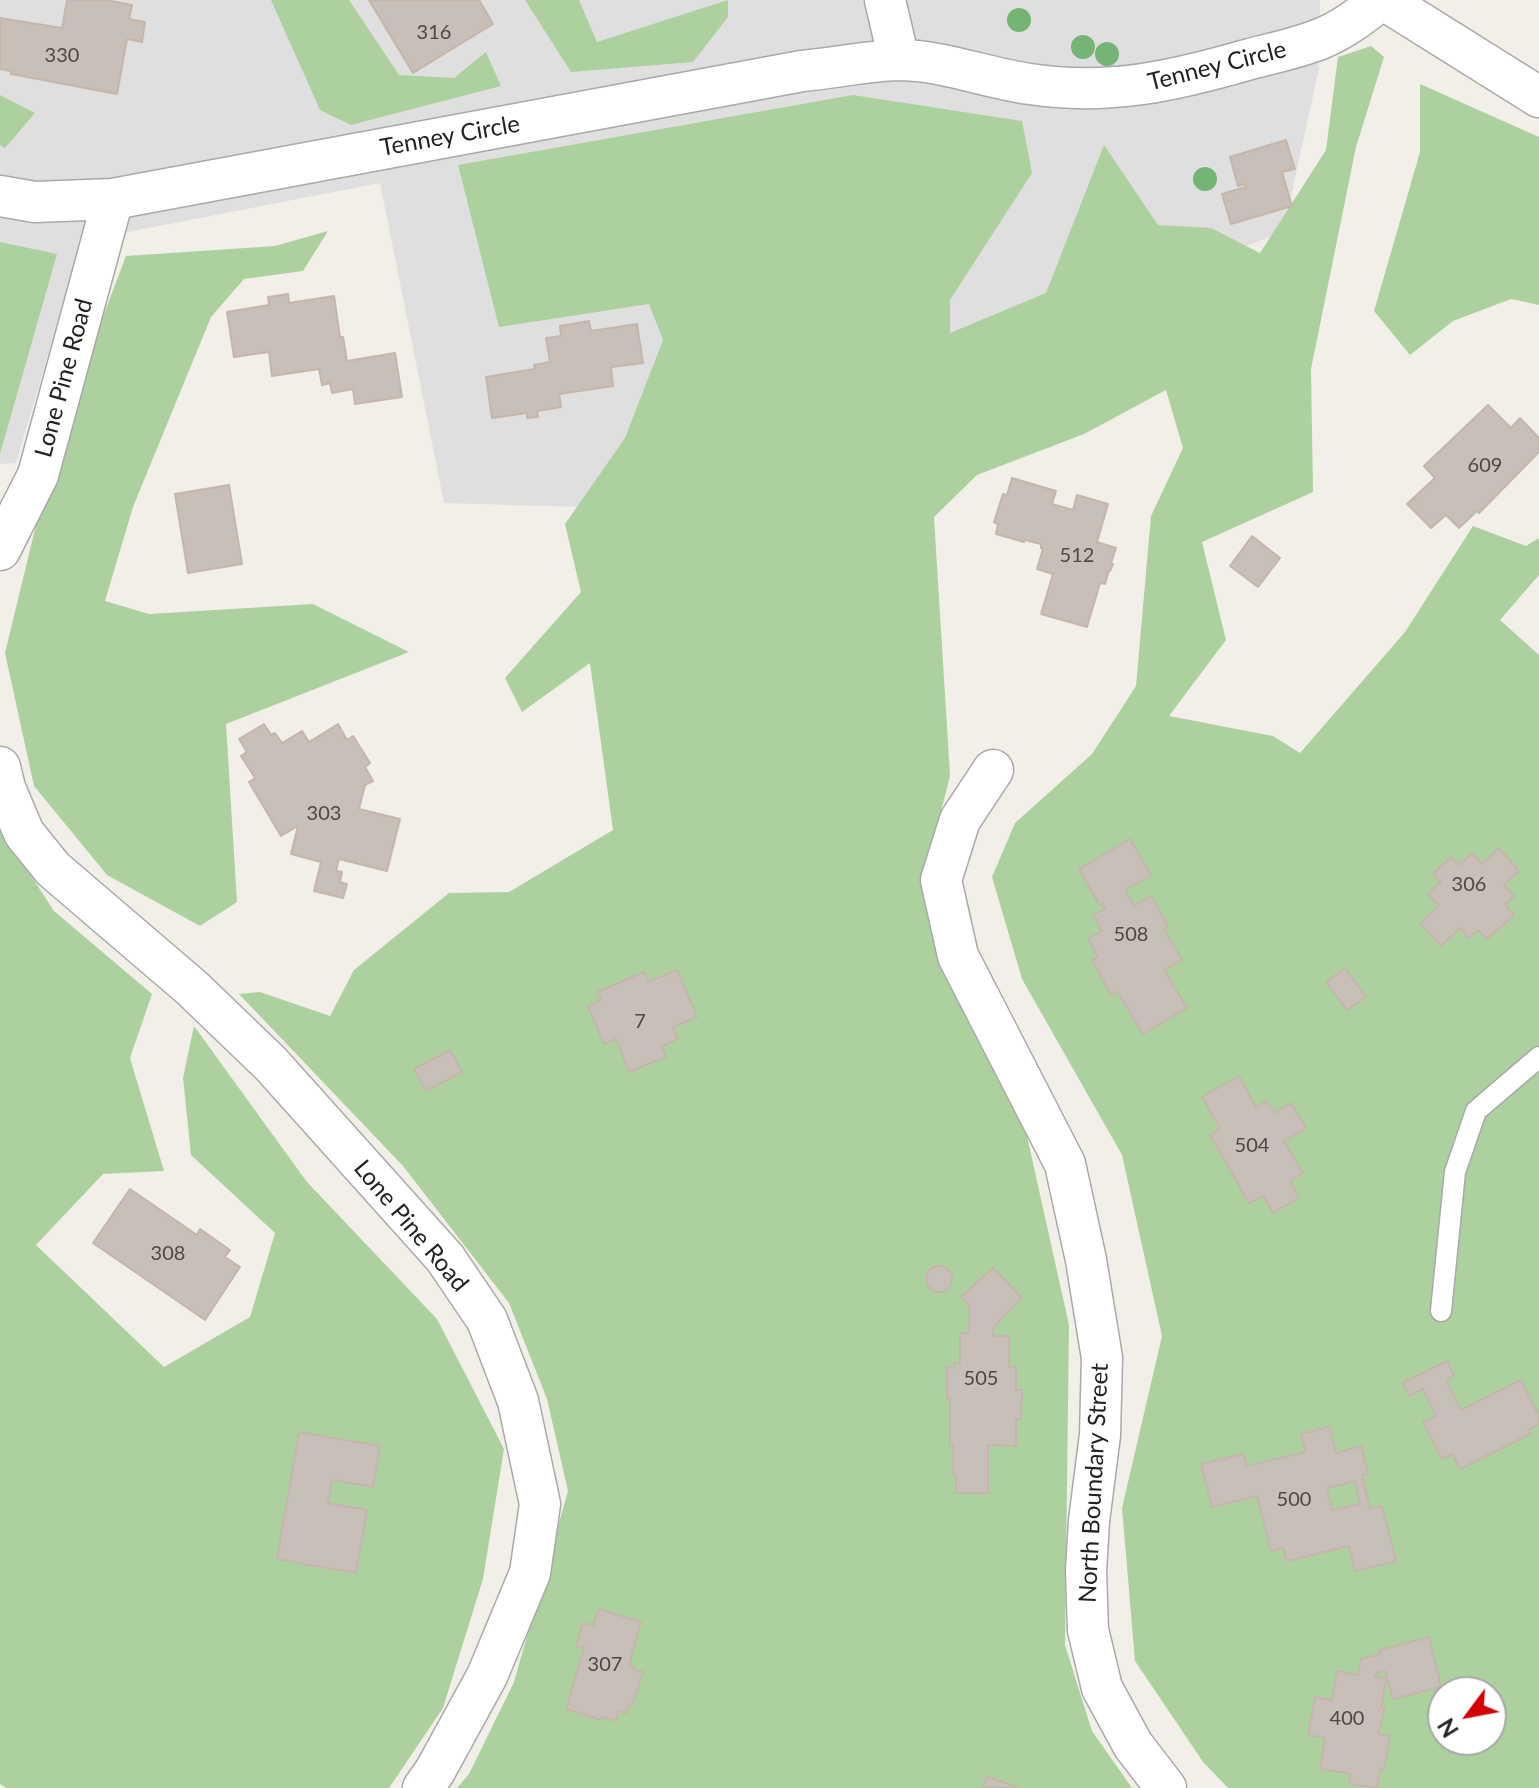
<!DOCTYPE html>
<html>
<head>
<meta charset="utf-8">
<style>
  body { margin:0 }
  #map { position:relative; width:1539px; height:1788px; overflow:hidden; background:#f2efe9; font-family:Lato,sans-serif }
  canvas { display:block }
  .north { position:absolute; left:1427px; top:1676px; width:80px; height:80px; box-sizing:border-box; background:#fff; border:2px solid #a7a7a7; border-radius:50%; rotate:238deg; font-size:22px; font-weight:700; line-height:32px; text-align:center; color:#222 }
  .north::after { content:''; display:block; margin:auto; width:28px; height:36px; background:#d40000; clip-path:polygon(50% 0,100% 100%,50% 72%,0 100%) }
</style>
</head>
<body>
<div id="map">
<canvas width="1539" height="1788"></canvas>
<div class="north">N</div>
</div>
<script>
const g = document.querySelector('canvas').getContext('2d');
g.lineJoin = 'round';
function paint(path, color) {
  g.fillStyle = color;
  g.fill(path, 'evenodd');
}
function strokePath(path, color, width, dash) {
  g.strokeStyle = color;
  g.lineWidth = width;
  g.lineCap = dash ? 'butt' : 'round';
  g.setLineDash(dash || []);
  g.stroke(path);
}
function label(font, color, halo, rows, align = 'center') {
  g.font = font + ' Lato,sans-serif';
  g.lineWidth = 8;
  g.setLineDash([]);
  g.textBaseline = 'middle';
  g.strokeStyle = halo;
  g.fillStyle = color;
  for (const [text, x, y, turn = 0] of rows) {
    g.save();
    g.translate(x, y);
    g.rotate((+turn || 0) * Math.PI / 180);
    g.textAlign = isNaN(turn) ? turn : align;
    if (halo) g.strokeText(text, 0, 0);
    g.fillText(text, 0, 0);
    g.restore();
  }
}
paint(new Path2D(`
  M0,0H1320L1319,69L1283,232L759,435L620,508L444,503L380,183L128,232L83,236L16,463L0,464Z`), '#e0dfdf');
paint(new Path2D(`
  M271,0H349L399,75L454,78L486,52L501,86L351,125L320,110Z
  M525,0H579L597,42L728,0V17L693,62L571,72Z
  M1371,46L1384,57L1356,147L1311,369L1313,492L1202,542L1226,640L1169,716L1273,736L1300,753L1405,632L1473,526L1526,546L1539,538V575L1500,620L1539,655V1788H1228L1203,1762L1135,1661L1122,1508L1162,1336L1122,1155L1022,979L992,877L1015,823L1092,754L1136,686L1151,516L1183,448L1166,390L1084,434L977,475L934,517L950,776L924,879L1023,1118L1069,1325L1065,1645L1092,1731L1132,1788H457L469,1774L514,1682L568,1491L547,1399L509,1303L403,1166L239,994L260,992L330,1016L354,970L449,893L509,892L613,830L590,663L522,712L505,678L581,592L565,524L625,438L663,340L649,304L499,327L458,165L853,95L1022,121L1032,173L950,300V333L1046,293L1104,145L1158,225L1211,228L1260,253L1326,150L1338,57ZM1443,1692H1491V1740H1443Z
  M1420,84L1539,137V305L1511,299L1453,321L1410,355L1374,311L1420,152Z
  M0,95L35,113L5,148L0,145Z
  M328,231L303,271L244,279L211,317L133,507L105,601L149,614L313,604L409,652L226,724L237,902L200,926L107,875L34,786L5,653L57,438L126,256L275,246Z
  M0,242L57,254L0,454Z
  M0,828L54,911L152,994L130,1058L164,1171L103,1174L36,1245L164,1367L250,1317L275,1233L191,1155L183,1078L194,1026L307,1182L437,1319L504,1449L483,1579L443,1708L389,1788H6L0,1784Z`), '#add19e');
const building = new Path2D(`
  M67,0H106L132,5L129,19L145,22L142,42L127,39L117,94L11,74V71L0,69V18L62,28Z
  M369,0H479L493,24L413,73Z
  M1286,140L1295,169L1282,172L1292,206L1231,224L1222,194L1246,187L1245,184L1238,186L1230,157Z
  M288,294L289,303L334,296L340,337H343L347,361L395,353L402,397L355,404L353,389L332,393L330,383L322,385L319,369L272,376L269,352L234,357L227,312L269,305L268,297Z
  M589,321L591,331L637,324L643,363L611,367L613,386L559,394L561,407L537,411L538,417L527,418V413L492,418L486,377L535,369L534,365L550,362L546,338L561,336L560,326Z
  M1488,405L1511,428L1520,418L1539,438V452L1479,513L1477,511L1459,528L1446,515L1431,528L1407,504L1435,478L1424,466Z
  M1012,478L1056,491L1052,504L1073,510L1077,495L1108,504L1097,542L1116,548L1111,563L1113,564L1110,571L1109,570L1105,584L1100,583L1087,627L1041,614L1053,574L1037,569L1043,549L1041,548V544L1025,540L1024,542L996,534L998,524L994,522L1003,494L1007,495Z
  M229,485L242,564L188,573L175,494Z
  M1252,536L1280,558L1258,587L1230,566Z
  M264,724L271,735L275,733L282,743L302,731L309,742L338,724L347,740L353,736L370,763L365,767L373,781L365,785L359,809L400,819L387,871L339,859L336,871L342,872L340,882L347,884L343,898L314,891L321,862L291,854L298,826L281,836L249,782L255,778L241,756L247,752L239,739Z
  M1130,839L1151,875L1125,890L1134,906L1151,896L1168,926L1164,929L1182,960L1164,970L1187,1008L1143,1034L1118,992L1111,995L1092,960L1098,957L1088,939L1102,931L1093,915L1105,908L1102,903L1099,905L1079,869Z
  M1499,848L1519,871L1504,885L1514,896L1505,905L1514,915L1487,939L1478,930L1469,938L1460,928L1441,946L1420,923L1439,906L1428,894L1441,882L1433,874L1451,857L1459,865L1472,853L1482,864Z
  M1345,968L1366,997L1347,1010L1326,982Z
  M677,970L697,1017L673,1027L678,1039L662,1046L666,1057L629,1072L616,1039L604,1044L588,1006L601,1000L597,992L644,972L648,982Z
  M450,1050L462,1072L426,1091L414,1069Z
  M1239,1076L1256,1107L1267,1101L1274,1113L1291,1103L1306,1128L1284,1141L1303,1173L1290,1181L1299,1198L1273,1213L1263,1196L1249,1203L1210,1135L1220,1129L1202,1097Z
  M130,1189L197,1235L200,1229L230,1250L225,1257L240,1267L205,1320L93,1243Z
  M926 1279a13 13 0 1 1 26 0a13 13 0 1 1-26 0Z
  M993,1268L1022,1298L994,1327L993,1336H1009V1367H1016V1390H1022L1021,1419H1016V1446L988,1445V1493H956V1475H953V1446H950V1398L947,1399V1367L954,1368V1363H960V1333H969L970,1307L961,1297Z
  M1447,1361L1454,1375L1446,1380L1461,1410L1521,1380L1539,1416V1424L1528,1430L1530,1434L1460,1469L1452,1454L1442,1459L1423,1422L1436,1416L1423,1389L1409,1396L1403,1383Z
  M1329,1427L1336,1453L1361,1446L1368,1474L1362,1475L1370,1509L1382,1506L1396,1561L1355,1571L1349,1546L1287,1561L1283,1548L1271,1551L1257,1496L1212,1507L1201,1464L1244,1454L1247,1466L1306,1452L1301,1434ZM1355,1481L1360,1504L1332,1510L1327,1488Z
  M299,1432L380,1446L373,1487L332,1480L328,1503L367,1510L356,1573L277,1559Z
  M599,1609L641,1622L629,1665L633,1666L632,1669L643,1672L632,1706L629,1704L626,1713L619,1711L616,1721L603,1717L602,1720L566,1709L584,1648L576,1646L583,1623L593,1626Z
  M1429,1637L1441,1687L1393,1699L1385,1671L1377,1673L1375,1677L1386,1679L1381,1708H1385L1378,1734L1390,1736L1384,1770L1380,1769L1377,1788L1349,1784L1351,1774L1320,1769L1325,1738L1308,1735L1315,1697L1332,1700L1337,1671L1358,1675L1361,1659L1381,1654L1379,1650Z
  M987,1776L1019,1788H983Z`);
paint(building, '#c7bfb8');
strokePath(building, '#c4b6ab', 2);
const lane = new Path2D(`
  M1441,1311L1455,1172L1476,1111L1539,1057`);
const street = new Path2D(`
  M885,0L899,60
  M1384,0L1539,97
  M0,196L35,202L113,199L802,71C834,68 867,61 898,60C943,60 986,78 1030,84C1109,96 1174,81 1250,59C1273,53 1298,48 1320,39C1343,30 1362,15 1381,0
  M0,550L38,475L113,199
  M0,767L5,788L24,833L53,869L192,988L271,1064L445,1258L487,1320L518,1401L540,1504L530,1573L487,1676L435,1771L423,1788
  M993,770L960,820L941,880L958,956L1065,1164L1086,1260L1102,1358L1100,1435L1089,1521L1086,1571L1088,1630L1102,1688L1133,1745L1166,1788`);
strokePath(lane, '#a9a9a9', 23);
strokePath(street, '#a9a9a9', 43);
strokePath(lane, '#fff', 20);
strokePath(street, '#fff', 40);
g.fillStyle = '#74b475';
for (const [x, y] of [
  [1019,20],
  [1083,47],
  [1107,54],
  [1205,179]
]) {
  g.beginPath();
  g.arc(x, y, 12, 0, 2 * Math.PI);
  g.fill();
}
label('20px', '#4b4948', null, [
  ["316",434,33],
  ["330",62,56],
  ["609",1485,466],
  ["512",1077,556],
  ["303",324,814],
  ["306",1469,885],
  ["508",1131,935],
  ["7",640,1022],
  ["504",1252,1146],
  ["308",168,1254],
  ["505",981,1379],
  ["500",1294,1500],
  ["307",605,1665],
  ["400",1347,1719]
]);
label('24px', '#222', '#fff', [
  ["Tenney Circle",1217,66,-14],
  ["Tenney Circle",450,136,-10],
  ["Lone Pine Road",64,378,-75],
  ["Lone Pine Road",411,1226,50],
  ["North Boundary Street",1094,1483,-87]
]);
</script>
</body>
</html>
